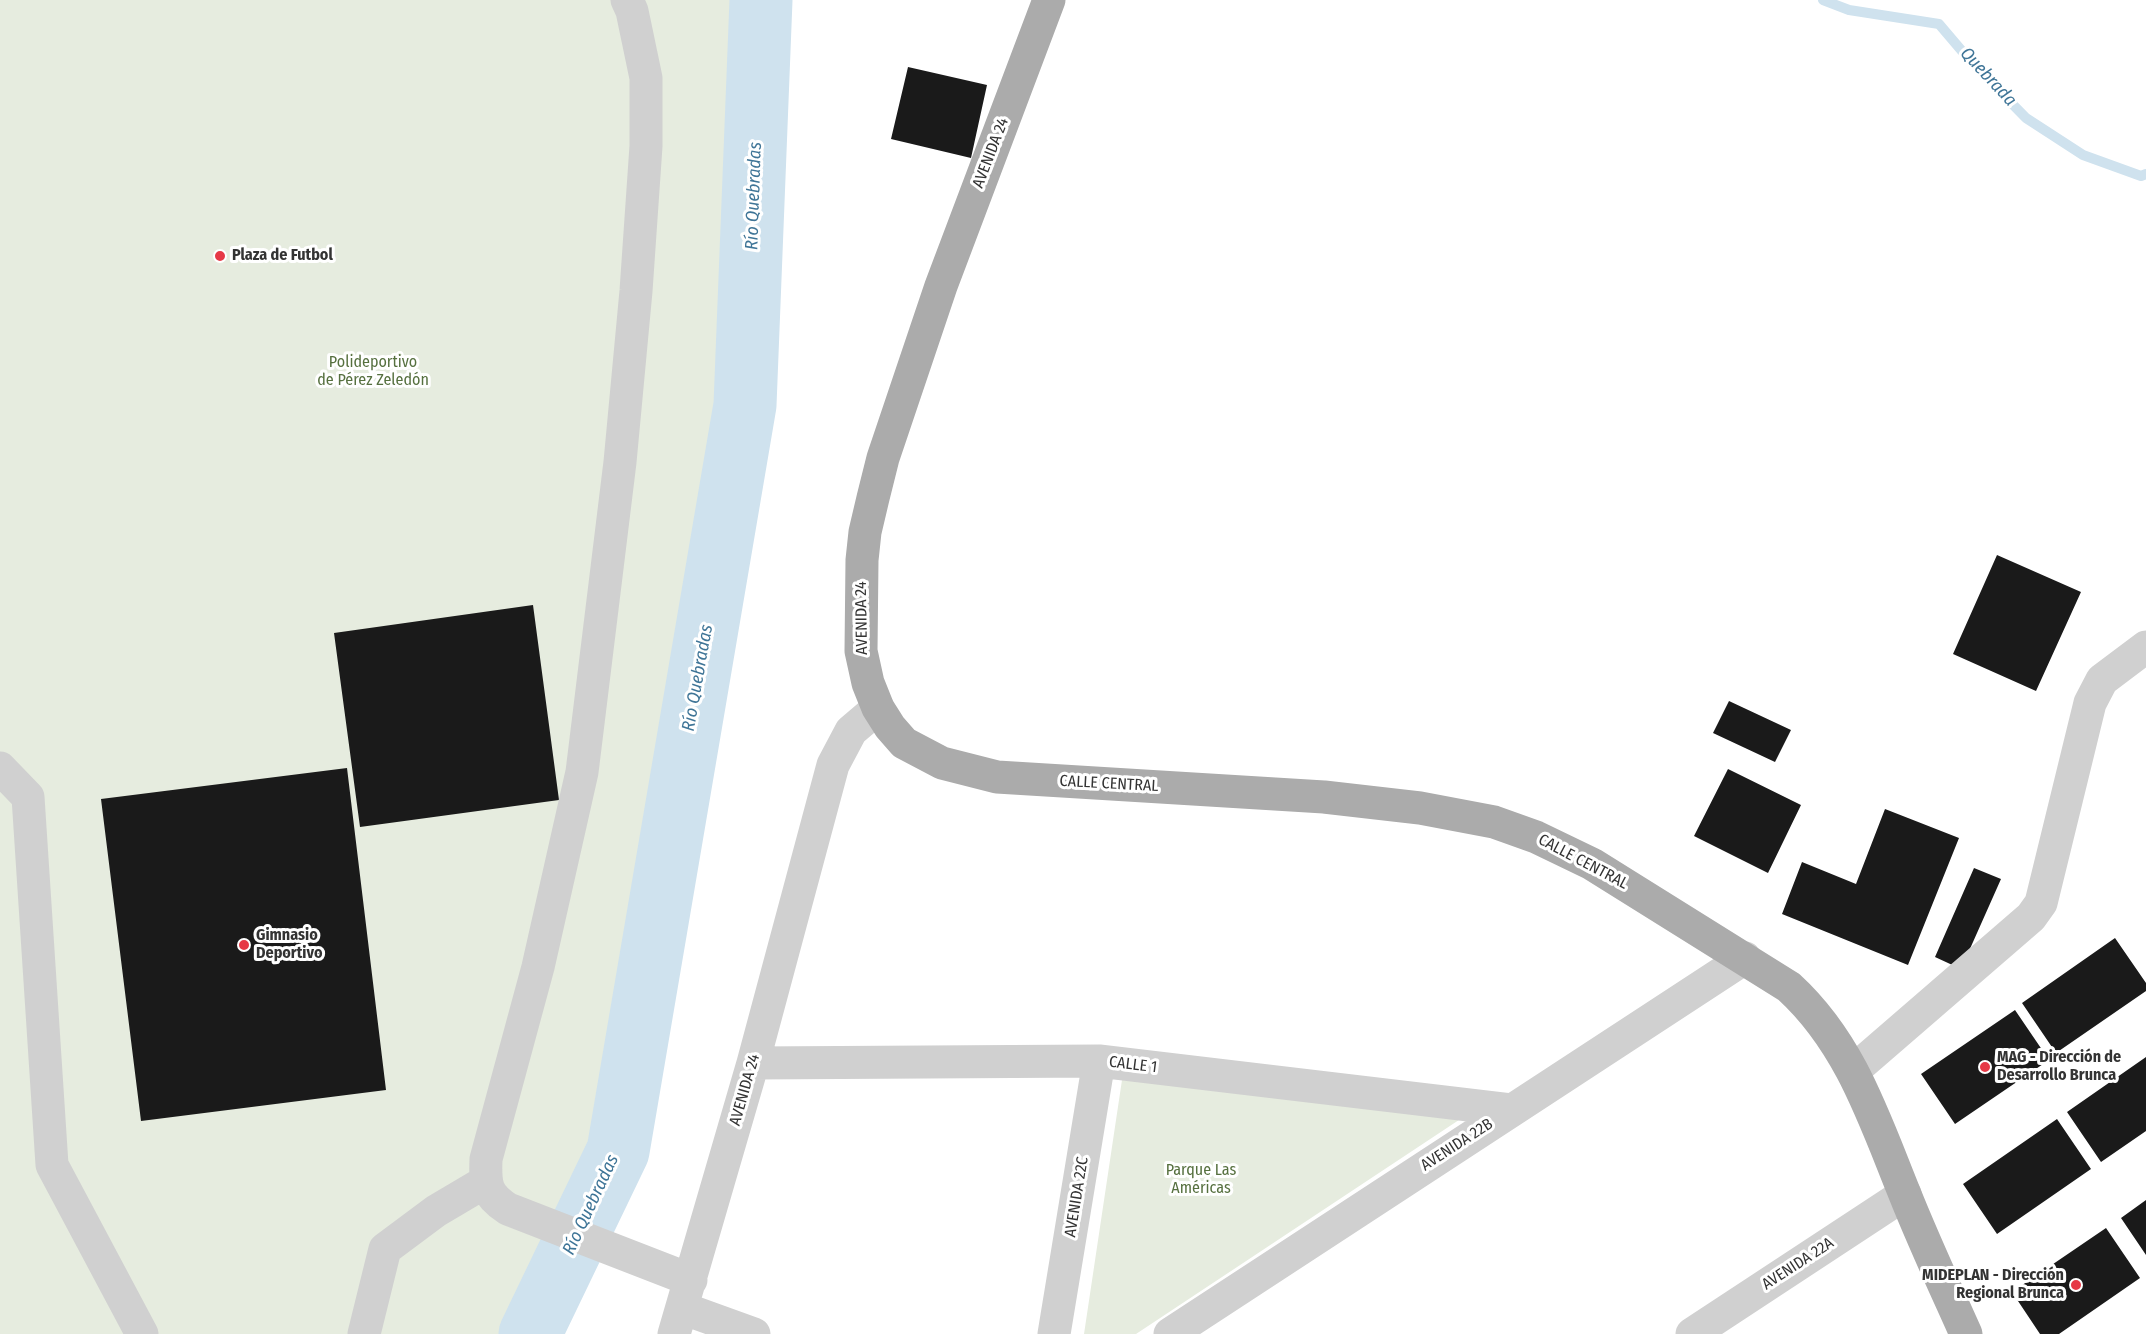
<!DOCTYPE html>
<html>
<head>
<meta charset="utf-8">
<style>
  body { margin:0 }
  canvas { display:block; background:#fff }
</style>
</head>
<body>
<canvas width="2146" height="1334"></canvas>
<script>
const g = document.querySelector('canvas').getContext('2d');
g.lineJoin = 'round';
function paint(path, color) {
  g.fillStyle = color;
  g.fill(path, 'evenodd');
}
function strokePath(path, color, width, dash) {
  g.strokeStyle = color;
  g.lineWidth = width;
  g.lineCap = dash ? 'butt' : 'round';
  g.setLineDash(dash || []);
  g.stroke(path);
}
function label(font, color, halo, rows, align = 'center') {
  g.font = font + ' "Fira Sans Condensed",sans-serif';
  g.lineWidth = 6;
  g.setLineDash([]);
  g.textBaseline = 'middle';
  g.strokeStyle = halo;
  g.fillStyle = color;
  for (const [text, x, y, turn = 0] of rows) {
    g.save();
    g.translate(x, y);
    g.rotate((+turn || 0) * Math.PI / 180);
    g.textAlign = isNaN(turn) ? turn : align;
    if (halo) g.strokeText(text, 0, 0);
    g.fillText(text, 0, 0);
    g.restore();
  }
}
paint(new Path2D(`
  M0,0H761L745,405L618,1151L530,1334H0Z
  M1122,1080L1474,1110L1136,1334H1084Z`), '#e6ecdf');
strokePath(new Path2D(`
  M1823,0L1849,10L1939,24L1973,64L2026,118L2083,155L2141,176L2146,174`), '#cfe2ee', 10);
strokePath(new Path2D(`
  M530,1334L618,1151L745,405L761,0`), '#cfe2ee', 63);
paint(new Path2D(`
  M908,67L987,85L971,158L891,139Z
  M1997,555L2081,592L2036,691L1953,654Z
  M533,605L559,800L360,827L334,633Z
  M1729,701L1791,730L1775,762L1713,733Z
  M347,768L386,1090L141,1121L101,799Z
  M1728,769L1801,805L1768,873L1694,836Z
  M1885,809L1959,838L1908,965L1782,914L1802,862L1856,884Z
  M1974,868L2001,879L1961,969L1935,957Z
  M2115,938L2146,983V991L2056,1053L2022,1003Z
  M2015,1010L2049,1060L1955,1124L1921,1074Z
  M2146,1057V1131L2101,1162L2067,1112Z
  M2057,1119L2091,1169L1997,1234L1963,1184Z
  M2146,1200V1255L2121,1218Z
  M2106,1228L2140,1278L2059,1334H2040L2012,1292Z`), '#1a1a1a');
strokePath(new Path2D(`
  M627,0L632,11L646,78V146L636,291L620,462L582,772L538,967L486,1159C485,1185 486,1195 508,1209L691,1280
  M0,768L28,797L52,1165L142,1334
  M753,1063L1099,1061L1511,1110
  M1853,1071L2031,917L2041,903L2090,703L2102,680L2146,647
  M682,1308L754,1334
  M364,1334L385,1249L436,1211L485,1182
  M674,1334L753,1063L833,765L851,731L878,708
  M1054,1334L1099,1061
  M1170,1334L1745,958
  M1692,1334L1905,1194`), '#d0d0d0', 33);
strokePath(new Path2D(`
  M1049,0L941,286L883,458L873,498L865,532L862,560L861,651L868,683L878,708L890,727L904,743L942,763L997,777L1324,797L1420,808L1494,822L1536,837L1592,864L1789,987C1850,1043 1874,1118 1904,1192C1923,1240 1945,1287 1966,1334`), '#ababab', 33);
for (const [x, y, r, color] of [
  [220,256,6,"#e63946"],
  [244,945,6,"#e63946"],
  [1985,1067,6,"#e63946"],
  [2076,1285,6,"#e63946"]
]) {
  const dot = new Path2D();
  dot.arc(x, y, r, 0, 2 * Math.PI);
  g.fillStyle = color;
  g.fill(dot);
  strokePath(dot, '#fff', 2);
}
label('16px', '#333', '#fff', [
  ["AVENIDA 24",991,153,-69],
  ["AVENIDA 24",862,618,-91],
  ["CALLE CENTRAL",1109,784,3],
  ["CALLE CENTRAL",1583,862,28],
  ["CALLE 1",1133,1065,7],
  ["AVENIDA 24",745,1090,-74],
  ["AVENIDA 22B",1457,1145,-33],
  ["AVENIDA 22C",1077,1197,-81],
  ["AVENIDA 22A",1798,1264,-33]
]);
label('bold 16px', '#333', '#fff', [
  ["Plaza de Futbol",232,256],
  ["Gimnasio",256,936],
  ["Deportivo",256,954],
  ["MAG - Dirección de",1997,1058],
  ["Desarrollo Brunca",1997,1076],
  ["MIDEPLAN - Dirección",2064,1276,"right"],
  ["Regional Brunca",2064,1294,"right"]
], 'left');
label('16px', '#56703f', '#fff', [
  ["Polideportivo",373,363],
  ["de Pérez Zeledón",373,381],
  ["Parque Las",1201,1171],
  ["Américas",1201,1189]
]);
label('italic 18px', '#3f7597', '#fff', [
  ["Quebrada",1988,77,47],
  ["Río Quebradas",754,196,-88],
  ["Río Quebradas",698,678,-80],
  ["Río Quebradas",591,1205,-65]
]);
</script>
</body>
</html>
